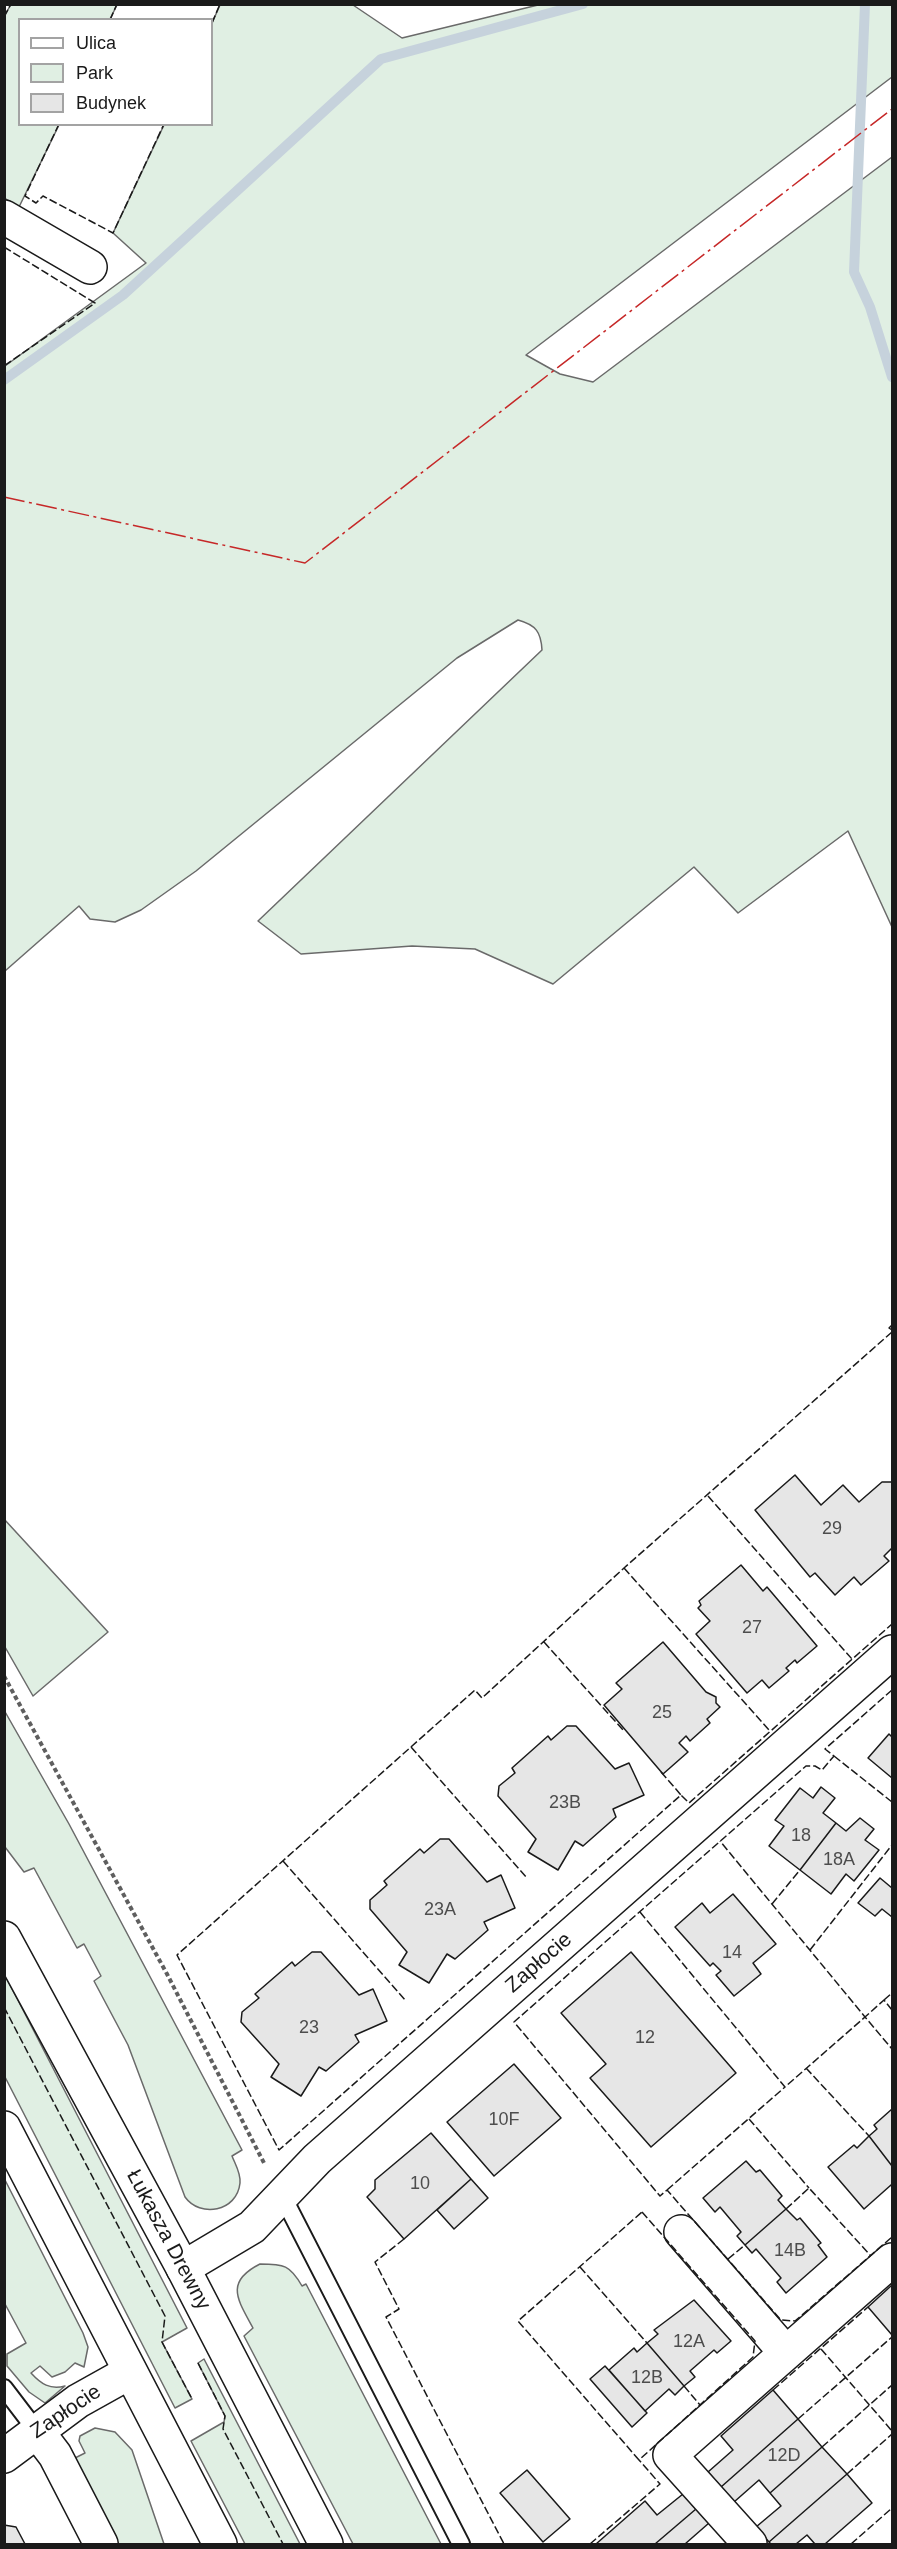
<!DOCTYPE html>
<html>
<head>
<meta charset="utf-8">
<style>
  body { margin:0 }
  #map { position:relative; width:897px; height:2549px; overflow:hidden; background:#fff; font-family:Helvetica,sans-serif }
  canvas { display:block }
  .frame { position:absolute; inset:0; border:6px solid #1a1a1a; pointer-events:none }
  .legend { position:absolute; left:18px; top:18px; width:195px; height:108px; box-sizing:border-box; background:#fff; border:2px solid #a3a3a3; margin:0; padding:8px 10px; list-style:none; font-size:18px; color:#1a1a1a }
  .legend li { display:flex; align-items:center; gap:12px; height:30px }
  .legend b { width:30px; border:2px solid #a3a3a3 }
</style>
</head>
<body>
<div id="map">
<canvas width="897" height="2549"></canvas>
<div class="frame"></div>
<ul class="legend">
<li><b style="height:8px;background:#fff"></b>Ulica</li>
<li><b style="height:16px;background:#e0efe3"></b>Park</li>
<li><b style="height:16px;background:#e6e6e6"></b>Budynek</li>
</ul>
</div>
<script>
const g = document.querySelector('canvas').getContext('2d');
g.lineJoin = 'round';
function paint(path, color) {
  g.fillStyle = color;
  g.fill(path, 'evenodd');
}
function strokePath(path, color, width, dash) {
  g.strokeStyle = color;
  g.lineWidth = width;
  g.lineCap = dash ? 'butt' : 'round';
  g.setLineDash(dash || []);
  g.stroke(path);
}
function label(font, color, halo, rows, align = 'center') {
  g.font = font + ' Helvetica,sans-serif';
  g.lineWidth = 4.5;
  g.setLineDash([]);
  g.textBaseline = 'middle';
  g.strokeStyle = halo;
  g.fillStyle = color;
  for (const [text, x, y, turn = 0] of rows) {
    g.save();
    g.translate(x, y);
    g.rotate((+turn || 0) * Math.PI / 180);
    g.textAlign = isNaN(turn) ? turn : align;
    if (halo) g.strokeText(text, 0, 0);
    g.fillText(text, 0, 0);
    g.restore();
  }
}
const green = new Path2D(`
  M11,4L117,5L110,19L20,20V124L59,125L19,207L4,198V17Z
  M220,5H353L402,38L538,5H892V77L526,355L560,374L593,382L892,157V927L848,831L738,913L694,867L553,984L475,949L412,946L301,954L258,921L542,650C541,632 536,625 518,620L457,658L196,871L141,910L115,922L90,919L79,906L5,971V366L146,263L113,233L164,125L212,124V23Z
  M4,1519L108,1632L33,1696L5,1647Z
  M4,1710L69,1824L242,2150L232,2156C235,2164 241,2173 240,2183C237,2212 200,2218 185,2197L128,2045L94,1981L101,1976L84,1944L77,1948L34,1868L24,1872L5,1847Z
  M5,1975L187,2328L162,2342L192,2399L175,2408L5,2077Z
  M5,2180L83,2333L88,2347L84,2367L75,2363L65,2372L52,2377L40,2366L31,2373C41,2384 50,2390 65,2386L45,2403L29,2392L7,2366V2354L26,2343L5,2304Z
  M260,2264C284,2264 290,2265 302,2286L306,2284L441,2544H353L244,2336L253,2328C238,2300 224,2282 260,2264Z
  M204,2359L300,2544H245L191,2441L224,2422L225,2416L198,2363Z
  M95,2428L115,2432L132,2450L164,2544H117L75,2458L85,2453L79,2441L80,2436Z`);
paint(green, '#e0efe3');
strokePath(green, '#6a6a6a', 1.5);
strokePath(new Path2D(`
  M865,4L854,272L870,307L892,377
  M4,380L123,295L381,59L583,4`), '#c6d2dc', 10);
const building = new Path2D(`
  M795,1475L821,1505L843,1485L859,1502L882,1482H892V1548L884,1556L889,1561L861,1585L854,1577L835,1595L815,1573L810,1577L755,1510Z
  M741,1565L763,1591L767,1587L817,1646L797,1663L795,1660L786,1668L789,1671L769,1688L762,1680L747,1693L696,1634L710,1621L698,1608L701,1605L699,1601Z
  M663,1642L706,1692L716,1697V1703L720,1707L707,1719L710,1723L690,1741L686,1736L679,1743L688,1752L663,1774L604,1705L622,1689L616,1683Z
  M567,1726H576L615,1769L629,1763L644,1795L613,1809L616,1817L583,1846L575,1841L558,1870L528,1852L536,1839L498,1796L499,1786L515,1773L512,1768L548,1736L551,1740Z
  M889,1734L892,1737V1778L868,1758Z
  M821,1787L835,1798L823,1813L836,1823L800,1870L769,1846L784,1826L775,1820L800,1788L813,1798Z
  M860,1818L874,1829L865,1840L879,1850L854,1881L846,1874L831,1894L800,1870L836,1823L846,1831Z
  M440,1839H449L487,1882L501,1875L515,1908L484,1922L488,1930L455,1959L447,1954L429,1983L399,1965L407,1952L370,1909V1900L387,1885L384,1881L420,1849L424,1853Z
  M880,1878L892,1888V1917L882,1909L875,1916L858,1903Z
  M733,1894L776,1944L753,1963L761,1974L734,1996L716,1975L721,1971L713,1963L710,1966L675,1927L702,1903L710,1913Z
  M312,1952H321L359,1995L373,1989L387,2021L355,2035L359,2042L326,2071L319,2067L301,2096L271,2077L279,2064L241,2022L242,2012L259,1998L255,1994L292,1962L295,1966Z
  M631,1952L736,2073L651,2147L590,2078L606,2064L561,2013Z
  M514,2064L561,2118L494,2176L447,2122Z
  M892,2109V2166L869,2136L877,2129L874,2125Z
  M431,2133L471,2179L404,2239L367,2197L375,2189V2180Z
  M869,2136L892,2166V2187L891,2185L864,2209L828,2167L854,2145L857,2148Z
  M746,2161L756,2172L760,2170L782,2196L778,2200L786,2209L745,2245L737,2236L741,2232L720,2207L715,2212L703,2198Z
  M471,2179L488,2198L454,2229L437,2210Z
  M786,2209L797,2220L800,2218L821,2243L818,2245L827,2257L786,2293L777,2282L781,2278L756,2249L752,2253L745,2245Z
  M892,2285V2335L868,2307Z
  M694,2300L731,2341L717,2353L714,2350L690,2371L695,2377L684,2386L647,2343L658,2334L654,2330Z
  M647,2343L684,2386L675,2395L669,2389L645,2411L609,2370L634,2348L637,2352Z
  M605,2366L647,2413L632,2427L590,2379Z
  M773,2390L798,2419L721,2487L708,2472L733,2450L721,2436Z
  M798,2419L822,2447L770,2493L759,2480L734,2502L721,2487Z
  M822,2447L847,2474L769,2542L756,2527L781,2506L770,2493Z
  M527,2470L570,2519L543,2542L500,2493Z
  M847,2474L872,2503L825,2544H815L807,2535L796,2544H771L769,2542Z
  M683,2494L696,2509L655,2544H596L645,2501L657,2515Z
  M696,2509L709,2523L685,2544H655Z
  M4,2525L16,2527L25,2544H4Z`);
paint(building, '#e6e6e6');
strokePath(building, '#1a1a1a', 1.5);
const service = new Path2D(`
  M282,2195L461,2544
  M4,2388L36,2430`);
const minor = new Path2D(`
  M4,217L90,267
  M681,2232L786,2353
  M183,2268L252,2227L317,2159L892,1652
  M36,2430L55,2455L101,2544
  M4,2456L78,2401L130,2372
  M750,2544L670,2455L892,2260`);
const secondary = new Path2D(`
  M4,1938L183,2268L326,2544
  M4,2128L220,2544`);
strokePath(service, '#1a1a1a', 20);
strokePath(minor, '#1a1a1a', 36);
strokePath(secondary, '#1a1a1a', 36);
strokePath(new Path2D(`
  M4,1676L167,1974L264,2163`), '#5f5f5f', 4, [4.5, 3]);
strokePath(service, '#fff', 16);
strokePath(minor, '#fff', 33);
strokePath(secondary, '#fff', 33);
strokePath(new Path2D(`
  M4,17L11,4
  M110,20L117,4
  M212,23L220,4
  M59,124L25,196L36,203L43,196L113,233L164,124
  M4,247L95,303L4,366
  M892,1325L889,1328L892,1330
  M892,1332L624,1568L482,1698L475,1690L177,1955L279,2150L681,1795L689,1803L892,1624
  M708,1496L852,1659
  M624,1568L770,1731
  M544,1642L623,1730
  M892,1690L825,1749L834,1756L822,1770L815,1766H806L514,2022L660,2196L667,2190L781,2320L795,2321L892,2237
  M411,1747L527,1878
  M834,1756L892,1802
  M661,1772L681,1795
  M283,1861L406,2001
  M772,1904L800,1870
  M640,1912L785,2087L865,2017L720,1841
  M810,1950L892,1845
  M884,2000L892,1993
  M4,2007L165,2316L162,2342L192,2399
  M892,2010L884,2000L865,2017L892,2049
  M806,2068L869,2136
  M749,2119L809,2188
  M667,2190L785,2087
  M786,2209L809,2188L871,2256
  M642,2212L755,2341L753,2357L639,2460L518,2321Z
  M404,2239L375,2262L399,2309L386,2317L504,2544
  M728,2259L745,2245
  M580,2267L647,2343
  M821,2349L892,2431
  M198,2363L225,2416L223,2429L283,2544
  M684,2386L700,2405
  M773,2390L868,2307
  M798,2419L892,2337
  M822,2447L892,2385
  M847,2474L892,2434
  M590,2544L660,2484L639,2460
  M851,2544L892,2508`), '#1a1a1a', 1.5, [8, 3]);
strokePath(new Path2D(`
  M4,497L305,563L892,109`), '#c62828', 1.5, [21, 4.5, 3, 4.5]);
label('18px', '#4d4d4d', null, [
  ["29",832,1529],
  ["27",752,1628],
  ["25",662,1713],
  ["23B",565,1803],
  ["18",801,1836],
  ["18A",839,1860],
  ["23A",440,1910],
  ["14",732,1953],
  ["23",309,2028],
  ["12",645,2038],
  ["10F",504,2120],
  ["10",420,2184],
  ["14B",790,2251],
  ["12A",689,2342],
  ["12B",647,2378],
  ["12D",784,2456]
]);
label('21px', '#1a1a1a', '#fff', [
  ["Zapłocie",539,1963,-41],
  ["Łukasza Drewny",168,2240,62],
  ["Zapłocie",66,2412,-34]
]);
</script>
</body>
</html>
